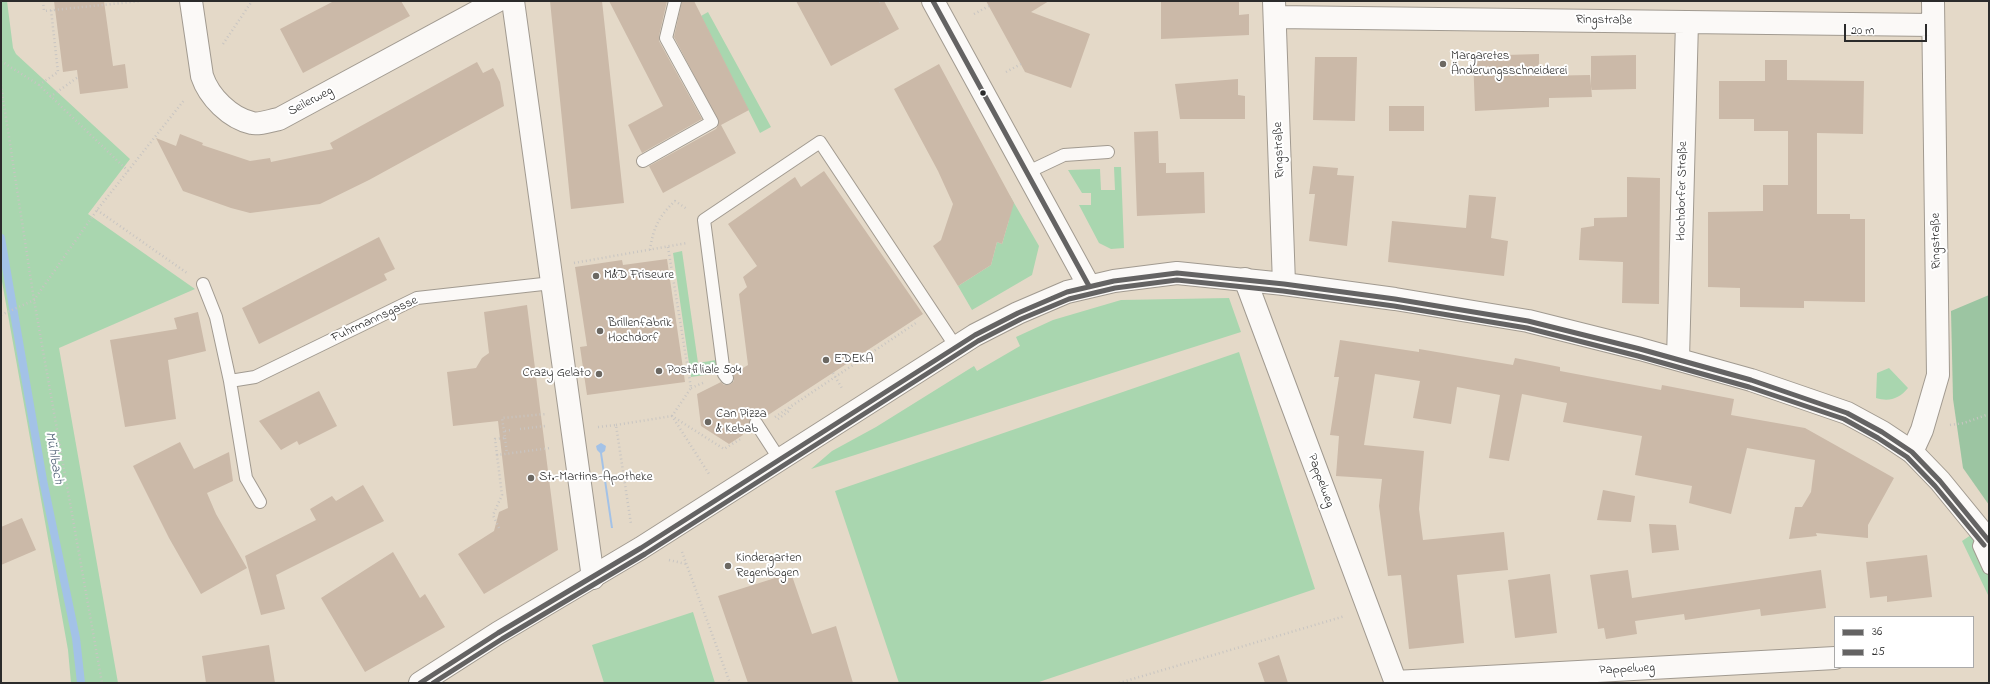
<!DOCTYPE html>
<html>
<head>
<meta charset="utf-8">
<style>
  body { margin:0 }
  #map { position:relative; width:1990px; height:684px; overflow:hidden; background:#e4d9c8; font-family:"Indie Flower",sans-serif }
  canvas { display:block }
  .frame { position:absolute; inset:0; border:2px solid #2b2b2b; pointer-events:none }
  .legend { position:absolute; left:1834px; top:616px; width:140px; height:52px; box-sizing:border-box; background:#fff; border:1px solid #aaa; margin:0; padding:5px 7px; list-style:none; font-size:12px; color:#2b2b2b }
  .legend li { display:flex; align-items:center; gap:8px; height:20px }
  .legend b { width:20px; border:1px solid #aaa }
  .scale { position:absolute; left:1844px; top:24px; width:83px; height:18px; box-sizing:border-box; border:2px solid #2b2b2b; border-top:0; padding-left:5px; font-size:12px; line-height:14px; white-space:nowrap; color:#2b2b2b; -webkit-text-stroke:3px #fff; paint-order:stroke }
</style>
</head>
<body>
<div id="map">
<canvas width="1990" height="684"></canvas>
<div class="frame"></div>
<ul class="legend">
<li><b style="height:5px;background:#646363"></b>36</li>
<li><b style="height:5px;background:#646363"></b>25</li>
</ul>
<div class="scale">20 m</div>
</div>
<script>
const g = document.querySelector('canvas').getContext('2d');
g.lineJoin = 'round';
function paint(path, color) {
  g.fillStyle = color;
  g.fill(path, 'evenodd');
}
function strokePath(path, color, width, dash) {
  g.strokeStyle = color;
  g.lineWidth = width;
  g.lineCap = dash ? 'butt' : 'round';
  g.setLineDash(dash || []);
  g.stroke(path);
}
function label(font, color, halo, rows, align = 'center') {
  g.font = font + ' "Indie Flower",sans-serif';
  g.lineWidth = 4;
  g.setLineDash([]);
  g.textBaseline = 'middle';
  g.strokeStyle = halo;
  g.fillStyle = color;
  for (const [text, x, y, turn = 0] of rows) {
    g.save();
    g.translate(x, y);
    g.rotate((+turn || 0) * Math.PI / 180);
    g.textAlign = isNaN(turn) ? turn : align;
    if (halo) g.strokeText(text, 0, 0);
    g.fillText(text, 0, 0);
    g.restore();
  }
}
paint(new Path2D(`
  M1,1H7L13,48L16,54L130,159L88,214L195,289L59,348L118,683H71L68,650L1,276Z
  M708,12L771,127L760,133L701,16Z
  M1114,167H1121L1124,248L1111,249L1099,243L1079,205H1091V193H1082L1068,170L1100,169L1101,190H1115Z
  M1010,196L1039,246L1032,275L972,310L958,286L991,265L997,242L1002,244L1009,220Z
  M682,251L698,363L716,360L718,373L691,377L673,253Z
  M1229,298L1241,332L811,469L832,451L876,427L974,366L977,371L1020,346L1016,337L1053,320L1121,300Z
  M1239,352L1315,589L1036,683H899L835,491Z
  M1889,368L1908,388C1899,399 1889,402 1876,398L1877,373Z
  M1989,523V597L1962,541Z
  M693,612L715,683H604L592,645Z`), '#a9d6af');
paint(new Path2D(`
  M1989,295V505L1963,468L1953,399L1951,311Z`), '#9cc5a2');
paint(new Path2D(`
  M601,443L606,446L605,451L602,453L613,528H611L600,453L597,450L596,446Z`), '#a3c2e7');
strokePath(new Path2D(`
  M1,238L43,480L76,638L81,683`), '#a3c2e7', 8);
paint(new Path2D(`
  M54,1H104L113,66L125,64L128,88L80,94L77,70L63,72Z
  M334,1H401L410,16L303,73L280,29Z
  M550,1H602L624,203L571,209Z
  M609,1H667L659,36V41L702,119L642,153L628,125L663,106Z
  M682,1H694L749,110L721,125L736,153L663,193L649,166L716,129L719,123L674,37Z
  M796,1H884L899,29L831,66Z
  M986,1H1049L1031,12L1090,34L1071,88L1025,72Z
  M1161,1H1239V15L1249,14V35L1161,39Z
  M1539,54V76L1590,75L1592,97L1549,98V107L1475,111L1473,56Z
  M1636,55V89L1591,90V56Z
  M1315,57H1357L1355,121L1313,120Z
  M1765,60H1787V80L1864,81L1863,134L1817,133V214H1850V219H1865V302L1804,301V308L1740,307V288L1708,287V212L1763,211V185H1788V131H1754V119H1719V81H1765Z
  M477,62L483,73L493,68L500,82L504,106L369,180L320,204L250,213L231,208L183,191L156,138L176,146L180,134L203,143L202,145L250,161L270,158L271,162L333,149L330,143Z
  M939,64L1014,203L1002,244L997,242L991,265L958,286L933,246L941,240L953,204L938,171L894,89Z
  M1238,79V95L1245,96V119H1180L1175,84Z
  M1389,106H1424V131H1389Z
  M1158,131L1159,163H1166V173L1204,172L1205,213L1137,216L1134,132Z
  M1313,166L1338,168L1337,175L1354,176L1347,246L1309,241L1315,194H1309Z
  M824,171L923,314L762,419L756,416L752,417L749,423L750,427L742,431L743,435L729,444L701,426L697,394L721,382L724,385L731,384L734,381L733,374L748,365L739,294L747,287L743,277L757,266L728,224L795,177L801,187Z
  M1627,177L1660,178L1659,304L1622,303L1623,262L1579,260L1581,228L1594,226V218L1627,217Z
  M1469,195L1496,197L1491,238L1508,241L1504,276L1388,262L1392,221L1466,228Z
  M379,237L395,269L384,274L387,280L259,344L242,308Z
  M667,259L685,382L587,395L580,347L587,346L575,267L622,260L623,265Z
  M527,305L558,550L484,594L458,554L494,531L499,512L508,508L498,421L453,426L447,372L476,368L482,358L489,353L484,312Z
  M198,312L206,351L168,360L176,419L125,427L110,340L177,329L174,318Z
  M1340,340L1419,352V349L1513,365L1515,358L1560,367V371L1661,390L1662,385L1734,399L1731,415L1805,428L1894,478L1868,525V538L1816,533L1817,536L1789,539L1795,507H1802L1811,492L1815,460L1747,448L1731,514L1689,503L1692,486L1635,475L1642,436L1563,422L1567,403L1522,394L1509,461L1489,458L1500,395L1457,387L1451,424L1413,418L1420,381L1375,374L1364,445L1424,451L1419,509L1423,540L1504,532L1508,570L1457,575L1464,643L1409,649L1401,575L1388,576L1379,506L1382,479L1336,476L1339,436L1330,435L1339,377H1334Z
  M319,391L337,426L299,445L297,441L281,450L259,421Z
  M180,442L194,469L229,452L233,481L207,493L216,514L247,568L201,594L169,538L133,466Z
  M363,485L384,521L276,575L285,609L261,615L245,556L316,520L310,509L332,496L336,501Z
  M1603,490L1635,496L1631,522L1597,520Z
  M22,518L36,550L1,565V527Z
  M1649,524L1676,525L1679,550L1652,553Z
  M393,552L420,598L425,594L445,627L365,672L321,598Z
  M1927,555L1932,597L1887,602V596L1870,598L1866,562Z
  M1628,570L1632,598L1821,570L1826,608L1761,616L1760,609L1685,620L1684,614L1635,621L1637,634L1606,639L1604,628L1598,629L1590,575Z
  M791,573L812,634L836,626L853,683H748L718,596Z
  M1550,574L1557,633L1515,638L1508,580Z
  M269,645L275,683H206L202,656Z
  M1279,655L1288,683H1265L1258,663Z`), '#cbb9a8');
const lane = new Path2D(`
  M643,161L712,122L666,38L675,1
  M1028,172L1064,155L1108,152
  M203,284L216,317L230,381L246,478L260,502
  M727,378L724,374L704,220L820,142L956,347
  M230,381L255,377L417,298L552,283
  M756,423L780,460
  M1983,535L1979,546L1989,568`);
const street = new Path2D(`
  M191,1L202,76C209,97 230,118 252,123C259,125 272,120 279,119L497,1
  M513,1L593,578
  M933,1L1089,286
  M1274,1L1284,284
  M1275,17L1933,25
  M1245,279L1396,683
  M1678,359L1687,22
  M1912,452L1922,430L1938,375L1933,1
  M1395,682L1835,658`);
const secondary = new Path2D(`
  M420,683L498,633L641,548L975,335L1018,313L1067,292L1114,281L1177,273L1284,284L1395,299L1528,321L1640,349L1751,380L1847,413L1882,432L1912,452L1940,481L1989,541`);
strokePath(lane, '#a19a90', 14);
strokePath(street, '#a19a90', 24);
strokePath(secondary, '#a19a90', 24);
strokePath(new Path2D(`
  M43,1L44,11L141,1
  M879,2L881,1
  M974,14L989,6
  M223,44L252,1
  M1,61L39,85L128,171
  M1006,72L1021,64
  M1,85L34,300L102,683
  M39,85L58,72L51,10
  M50,97L78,77
  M97,210L187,273
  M668,247L691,388L672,416L724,449L742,438
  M650,250C653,228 659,216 675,201L687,209
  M574,263L687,243
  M1,315L34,300L97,210L185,99
  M833,373L843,390
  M691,388L705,382
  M775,417L916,323
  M778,419L789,411L791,406
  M616,425L672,416L709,474
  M1950,425L1964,423L1989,414
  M598,427L616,425L631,524
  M520,429L545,426
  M505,431L511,430
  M505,438L507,454
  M497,455L495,439L505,438L502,418L546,414
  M499,528L493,515L502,495L497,455L550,448
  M682,552L730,683
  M669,560L686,564
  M1119,683L1345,616`), '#c8c5c2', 2.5, [1, 3]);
strokePath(lane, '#fbf9f7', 12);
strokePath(street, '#fbf9f7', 22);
strokePath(secondary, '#fbf9f7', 22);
strokePath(new Path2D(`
  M933,1L1089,286
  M420,683L498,633L641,548L975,335L1018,313L1067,292L1114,281L1177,273L1284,284L1395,299L1528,321L1640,349L1751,380L1847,413L1882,432L1912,452L1940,481L1989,541`), '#646363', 5);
strokePath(new Path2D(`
  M433,683L502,639L645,554L978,341L1021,319L1069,299L1115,288L1177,280L1283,291L1394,306L1527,328L1638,356L1749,387L1844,419L1878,438L1907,457L1935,486L1984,545`), '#646363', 5);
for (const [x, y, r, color] of [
  [1443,64,4,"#6c6862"],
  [983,93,3.5,"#2b2b2b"],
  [596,276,4,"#6c6862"],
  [600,331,4,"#6c6862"],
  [826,360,4,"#6c6862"],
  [659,371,4,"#6c6862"],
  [599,374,4,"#6c6862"],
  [708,422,4,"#6c6862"],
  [531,478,4,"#6c6862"],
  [728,566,4,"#6c6862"]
]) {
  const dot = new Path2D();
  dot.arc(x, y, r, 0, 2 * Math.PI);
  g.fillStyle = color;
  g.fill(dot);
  strokePath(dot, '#fff', 1.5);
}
label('13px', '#2b2b2b', '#fff', [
  ["Ringstraße",1604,21,1],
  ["Seilerweg",311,102,-28],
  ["Ringstraße",1280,150,-92],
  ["Hochdorfer Straße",1683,191,-89],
  ["Ringstraße",1937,241,-91],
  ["Fuhrmannsgasse",375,320,-25],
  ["Pappelweg",1320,481,70],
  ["Pappelweg",1627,670,-3]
]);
label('13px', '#2b2b2b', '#fff', [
  ["Margaretes",1451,57],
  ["Änderungsschneiderei",1451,72],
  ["M&D Friseure",604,276],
  ["Brillenfabrik",608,324],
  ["Hochdorf",608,339],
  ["EDEKA",834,360],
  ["Postfiliale 504",667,371],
  ["Crazy Gelato",591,374,"right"],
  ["Can Pizza",716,415],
  ["& Kebab",716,430],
  ["St.-Martins-Apotheke",539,478],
  ["Kindergarten",736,559],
  ["Regenbogen",736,574]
], 'left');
label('italic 14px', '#4b5c71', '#fff', [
  ["Mühlbach",53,458,80]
]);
</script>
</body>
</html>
